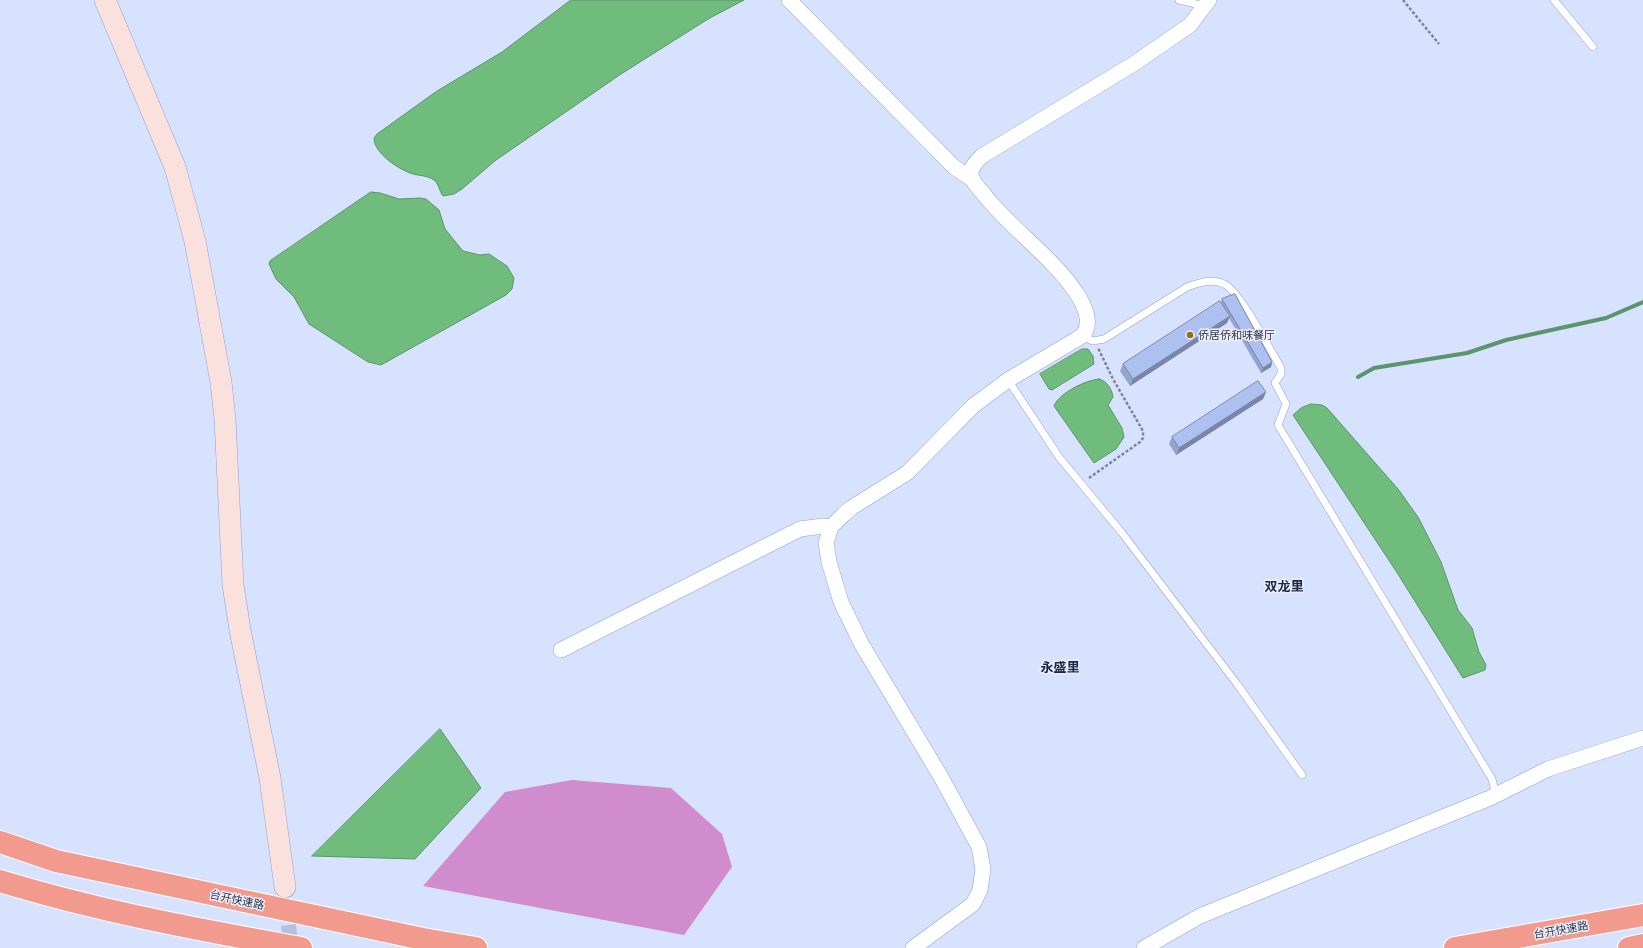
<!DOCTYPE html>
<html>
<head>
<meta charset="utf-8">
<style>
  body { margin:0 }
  canvas { display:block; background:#d7e2fe }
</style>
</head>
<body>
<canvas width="1643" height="948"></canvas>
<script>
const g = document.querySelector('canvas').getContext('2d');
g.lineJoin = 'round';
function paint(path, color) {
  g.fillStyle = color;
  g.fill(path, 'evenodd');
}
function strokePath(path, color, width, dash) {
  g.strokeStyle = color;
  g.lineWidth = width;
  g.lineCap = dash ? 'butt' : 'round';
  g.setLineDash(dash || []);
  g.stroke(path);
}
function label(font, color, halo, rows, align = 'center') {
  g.font = font + ' Barlow,"Noto Sans SC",sans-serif';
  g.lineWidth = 3;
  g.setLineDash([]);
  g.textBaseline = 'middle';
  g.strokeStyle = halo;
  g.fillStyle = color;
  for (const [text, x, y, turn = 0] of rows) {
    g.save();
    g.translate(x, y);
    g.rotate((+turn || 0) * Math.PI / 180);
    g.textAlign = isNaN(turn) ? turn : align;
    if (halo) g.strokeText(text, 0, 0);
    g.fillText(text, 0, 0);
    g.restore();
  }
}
paint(new Path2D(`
  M572,780L671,788L722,834L732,867L684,935L423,886L505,792Z`), '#d08ccd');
const water = new Path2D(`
  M571,0H744L708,19L621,74L496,160L462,189L454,194L443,196C439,191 439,184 434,180C427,175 418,176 410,173C397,168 374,153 374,138L377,134L437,91L502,52Z
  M371,192L380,193L399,199L420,198L426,199L439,210L445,229L463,251L480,255L489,254L507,266L514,278L512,289L506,295L381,365L368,362L309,324L294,297L276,279L269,264L270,261Z
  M1082,349H1088L1093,356L1094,364L1052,390L1049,389L1040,374Z
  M1099,379C1107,381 1112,389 1113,397L1108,405L1122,428L1124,437L1116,449L1094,463L1054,406C1059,393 1086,380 1099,379Z
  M1311,404L1322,405L1327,408L1398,489L1418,517L1441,562L1458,610L1472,628L1479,652L1486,665L1485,670L1463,678L1396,571L1293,415L1301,408Z
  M440,729L481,788L415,859L312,856Z`);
paint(water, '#70bc7c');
strokePath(water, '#5c946c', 1);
strokePath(new Path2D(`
  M1358,377L1374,368L1467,353L1506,340L1606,318L1643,302`), '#5c946c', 4);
strokePath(new Path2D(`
  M286,902L291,948`), '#b5c0da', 15, [15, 8]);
const lane = new Path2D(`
  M1179,0L1205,6
  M1554,0L1593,47
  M1082,336L1093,341L1104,339L1187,287C1199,283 1212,278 1224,284C1240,291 1270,350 1281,368V374L1275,383L1286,404L1278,425L1492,779L1496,795
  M1008,380L1059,457L1122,533L1237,684L1302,775`);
const street = new Path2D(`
  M789,0L954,167L973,180
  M561,650L800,529L823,526L831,527
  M913,948L973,904L980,890L983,869L979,847L941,777L862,645L841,602L829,562L826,543L831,527L843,515L851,508L907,473L973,406L1008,380L1082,336C1092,325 1086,309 1079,297C1055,258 1010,229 982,192C978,187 971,181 971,174C971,166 977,161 982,156L1135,63L1190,25L1209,0
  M1144,948L1200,916L1490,798L1548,769L1643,738`);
const secondary = new Path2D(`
  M105,0L175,167L195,241L221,382L225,419L233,585L240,630L270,778L285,887`);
const highway = new Path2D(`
  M0,842L56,861L423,939L476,948
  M0,881C98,911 200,930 301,948
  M1455,948L1643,915
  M1629,948L1643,945`);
strokePath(lane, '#91a2ce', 8);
strokePath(street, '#91a2ce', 16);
strokePath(secondary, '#91a2ce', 22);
strokePath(highway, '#fff', 24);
strokePath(new Path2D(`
  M1403,0L1439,44
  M1089,478L1140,442L1143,438V431L1113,379L1098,348`), '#7b849b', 2.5, [3, 2]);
strokePath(lane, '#fff', 7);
strokePath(street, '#fff', 15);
strokePath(secondary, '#fbe1dd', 21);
strokePath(highway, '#f39a8f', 22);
paint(new Path2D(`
  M1222,299L1272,362L1271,367L1261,373L1229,318L1227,323L1130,386L1120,371L1123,364L1221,303Z
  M1266,392L1263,399L1176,455L1169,444L1172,437Z`), '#95a5ce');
paint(new Path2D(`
  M1230,316L1227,323L1130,386L1133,379Z
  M1272,362L1271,367L1261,373L1263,368Z
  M1266,392L1263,399L1176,455L1179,448Z`), '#7986a8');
const building = new Path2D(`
  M1235,294L1272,362L1263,368L1222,299Z
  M1220,301L1230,316L1133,379L1123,364Z
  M1258,381L1266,392L1179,448L1172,437Z`);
paint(building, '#adc0f0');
strokePath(building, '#7986a8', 1);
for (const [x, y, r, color] of [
  [1190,335,4,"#8f7015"]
]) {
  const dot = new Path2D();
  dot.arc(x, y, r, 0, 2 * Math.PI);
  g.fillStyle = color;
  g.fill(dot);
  strokePath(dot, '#ebeff9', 1.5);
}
label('11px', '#2f3648', '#ebeff9', [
  ["侨居侨和味餐厅",1198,335]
], 'left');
label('11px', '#2f3648', '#ebeff9', [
  ["台开快速路",237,900,12],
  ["台开快速路",1561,930,-10]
]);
label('bold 13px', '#1b274b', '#ebeff9', [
  ["双龙里",1284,587],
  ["永盛里",1060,668]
]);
</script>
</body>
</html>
